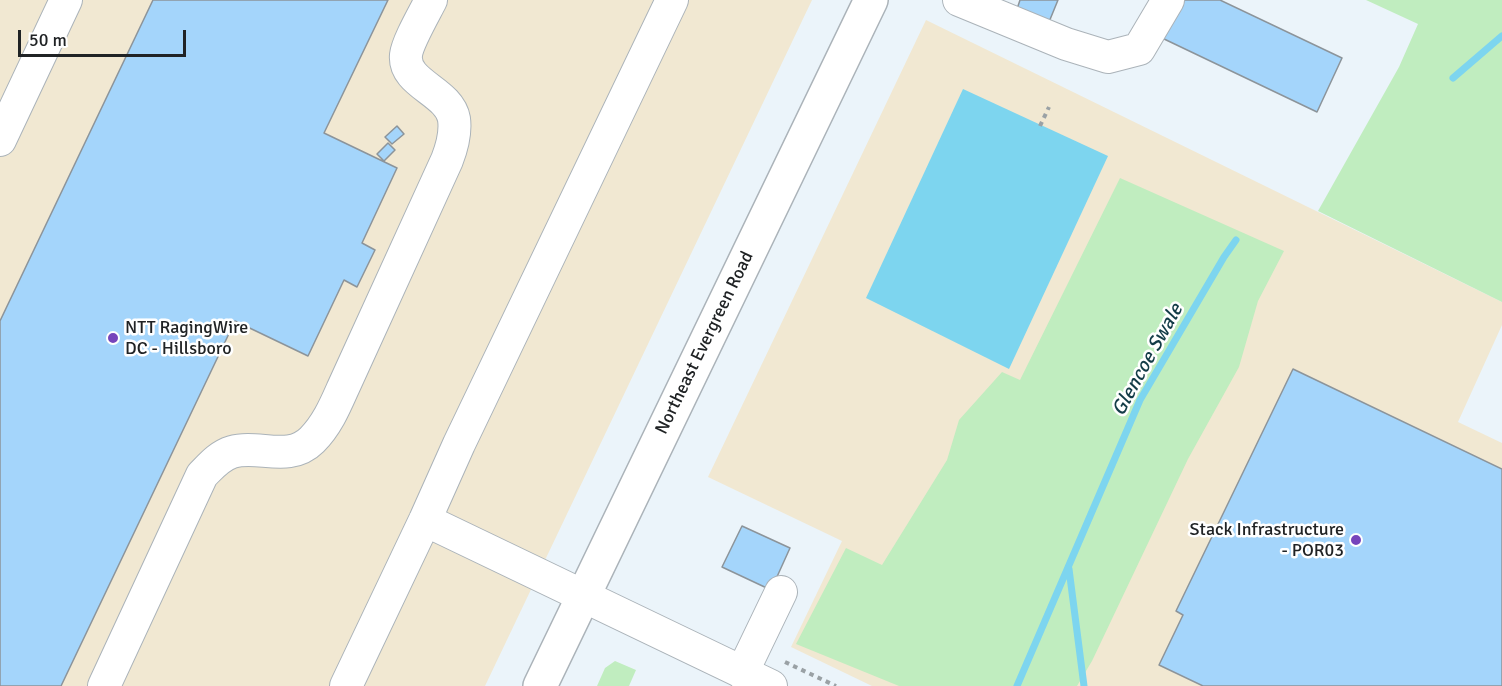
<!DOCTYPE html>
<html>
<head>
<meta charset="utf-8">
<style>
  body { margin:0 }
  #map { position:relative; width:1502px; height:686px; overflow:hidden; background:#ebf4fa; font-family:Signika,sans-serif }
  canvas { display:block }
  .scale { position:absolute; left:18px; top:30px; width:168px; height:27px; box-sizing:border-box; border:3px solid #202325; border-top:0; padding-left:8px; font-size:18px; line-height:21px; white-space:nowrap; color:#202325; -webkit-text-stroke:4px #fff; paint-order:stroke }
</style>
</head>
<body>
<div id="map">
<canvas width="1502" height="686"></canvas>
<div class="scale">50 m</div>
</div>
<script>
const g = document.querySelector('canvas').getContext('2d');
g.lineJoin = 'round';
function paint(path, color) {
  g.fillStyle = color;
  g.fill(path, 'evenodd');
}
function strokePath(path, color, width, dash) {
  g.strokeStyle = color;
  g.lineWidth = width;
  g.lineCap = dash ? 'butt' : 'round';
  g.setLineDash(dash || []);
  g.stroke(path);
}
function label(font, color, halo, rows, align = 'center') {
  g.font = font + ' Signika,sans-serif';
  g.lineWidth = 5;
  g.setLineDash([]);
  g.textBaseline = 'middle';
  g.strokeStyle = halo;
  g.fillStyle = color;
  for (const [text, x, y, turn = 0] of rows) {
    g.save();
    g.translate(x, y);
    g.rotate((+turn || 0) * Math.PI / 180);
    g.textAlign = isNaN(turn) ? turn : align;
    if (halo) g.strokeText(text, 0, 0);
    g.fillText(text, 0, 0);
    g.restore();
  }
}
paint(new Path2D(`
  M0,0H812L485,686H0Z
  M926,20L1502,302V325L1458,422L1502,443V686H872L791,647L842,541L708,477Z`), '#f1e8d2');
paint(new Path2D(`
  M1366,0H1502V302L1318,211L1399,67L1418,24Z
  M1120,178L1284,251L1258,301L1239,367L1188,459L1092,661L1077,686H899L796,644L846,548L882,565L947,460L959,420L1002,372L1020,380Z
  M615,661L636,670L629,686H597L605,668Z`), '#c0edbf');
paint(new Path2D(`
  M963,89L1108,156L1009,369L866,298Z`), '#7dd5ef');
strokePath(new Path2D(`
  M1453,78L1502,36
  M1069,569L1084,686
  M1017,686L1140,400L1224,257L1236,240`), '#7dd5ef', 7);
const building = new Path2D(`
  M153,0H388L324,133L397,168L362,243L375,250L357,287L344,280L308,356L235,321L61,686H0V321Z
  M1020,0H1058L1049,22L1017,9Z
  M1180,0H1220L1342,58L1317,112L1162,38Z
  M397,126L404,134L392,144L385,137Z
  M388,143L395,150L384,161L377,154Z
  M1293,369L1502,469V686H1203L1159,665L1183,615L1176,611Z
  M742,526L790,548L771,590L722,567Z`);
paint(building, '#a4d5fb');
strokePath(building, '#8c949a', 1.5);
const minor = new Path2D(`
  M959,0L1066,44L1108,57L1139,49L1168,0
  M0,140L66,0
  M425,520L771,686
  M742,673L781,592
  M104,686L202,475C211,466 219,456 232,452C258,444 289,463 312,440C327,425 335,406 343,388L447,160C452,147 456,133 454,119C449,91 403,84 406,55C407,43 425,12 431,0
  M346,686L425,520L459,444L672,0`);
const major = new Path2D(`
  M540,686L871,0`);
strokePath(minor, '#abb3b9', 34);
strokePath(major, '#abb3b9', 36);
strokePath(new Path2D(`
  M1040,126L1049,107
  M785,662L836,686`), '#9aa1a5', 4, [4.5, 4.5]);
strokePath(minor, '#fff', 32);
strokePath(major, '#fff', 33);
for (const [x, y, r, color] of [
  [113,338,6,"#7644bb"],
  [1356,540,6,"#7644bb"]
]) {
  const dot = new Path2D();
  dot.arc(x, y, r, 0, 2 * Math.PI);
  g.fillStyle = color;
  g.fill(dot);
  strokePath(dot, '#fff', 2);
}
label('18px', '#202325', '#fff', [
  ["NTT RagingWire",125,328],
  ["DC - Hillsboro",125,349],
  ["Stack Infrastructure",1344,530,"right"],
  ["- POR03",1344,551,"right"]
], 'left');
label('18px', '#202325', '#fff', [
  ["Northeast Evergreen Road",705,343,-64]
]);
label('italic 20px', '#133c47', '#fff', [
  ["Glencoe Swale",1148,360,-61]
]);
</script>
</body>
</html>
